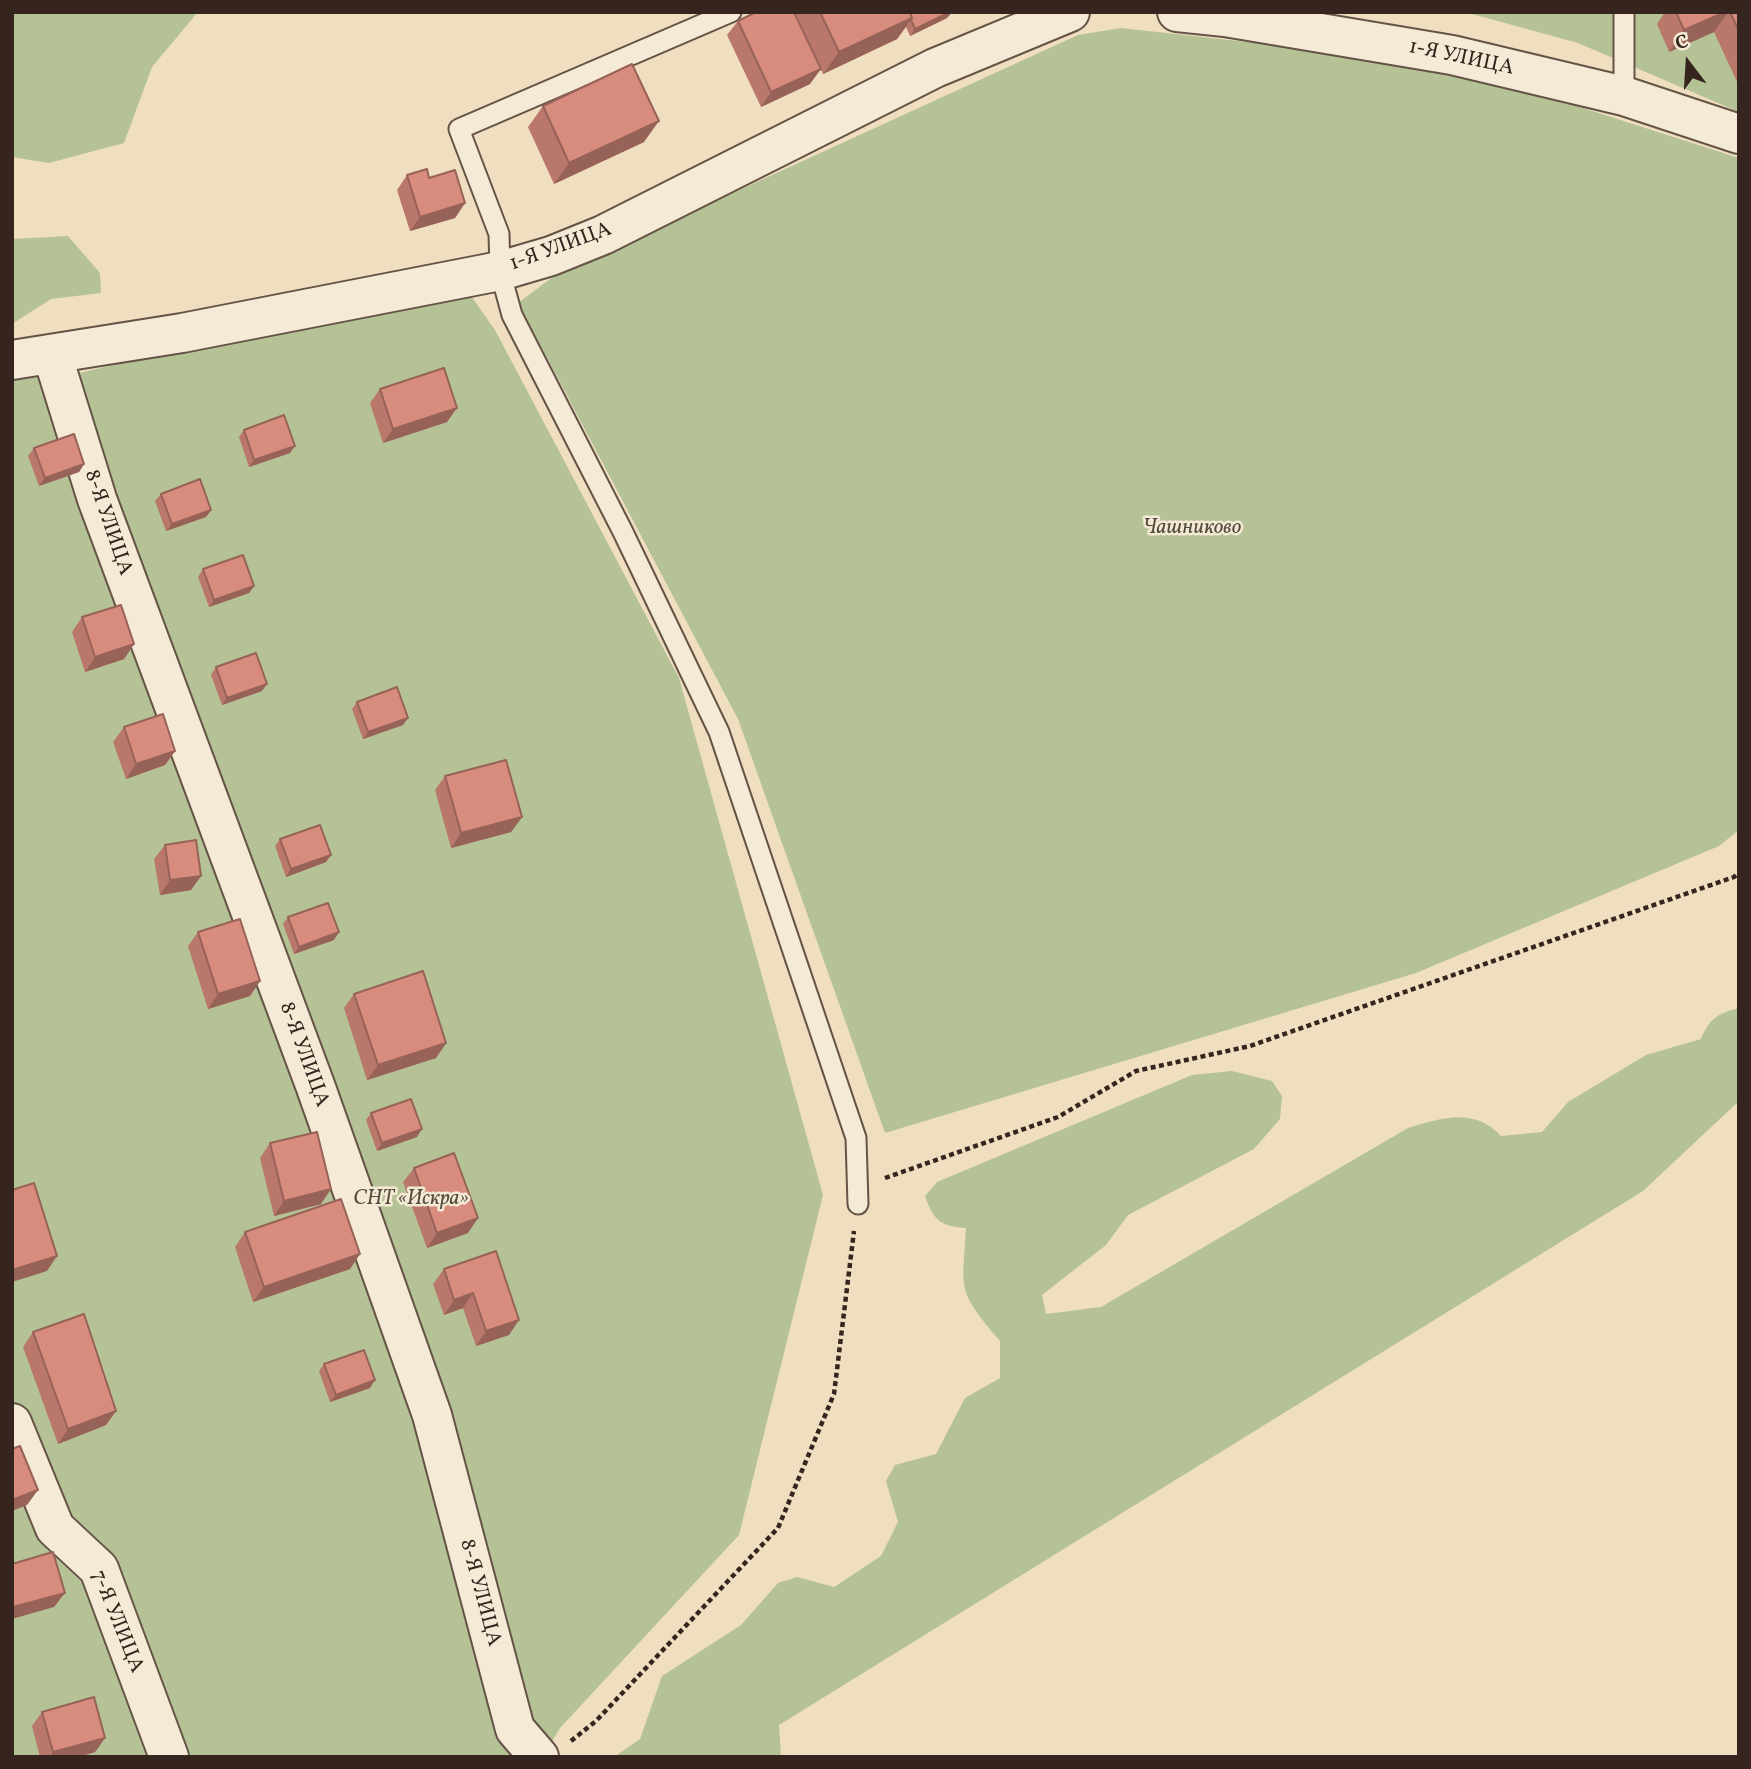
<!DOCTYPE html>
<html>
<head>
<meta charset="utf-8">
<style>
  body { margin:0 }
  #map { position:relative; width:1751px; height:1769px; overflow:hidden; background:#f0dec0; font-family:Vollkorn,serif }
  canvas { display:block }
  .frame { position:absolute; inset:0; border:14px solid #36251e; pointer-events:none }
  .north { position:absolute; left:1653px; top:28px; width:70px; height:70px; -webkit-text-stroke:5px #f5ead6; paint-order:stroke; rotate:343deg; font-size:19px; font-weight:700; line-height:28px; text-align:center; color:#36251e }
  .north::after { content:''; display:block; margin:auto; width:24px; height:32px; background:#36251e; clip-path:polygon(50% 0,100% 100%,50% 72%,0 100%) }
</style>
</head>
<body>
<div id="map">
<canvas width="1751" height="1769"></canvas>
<div class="frame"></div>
<div class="north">С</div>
</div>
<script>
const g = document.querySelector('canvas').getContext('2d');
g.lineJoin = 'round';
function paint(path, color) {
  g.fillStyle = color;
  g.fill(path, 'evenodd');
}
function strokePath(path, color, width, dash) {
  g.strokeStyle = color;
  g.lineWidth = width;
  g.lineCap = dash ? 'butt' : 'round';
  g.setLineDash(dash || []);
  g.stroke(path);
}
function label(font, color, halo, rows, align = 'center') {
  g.font = font + ' Vollkorn,serif';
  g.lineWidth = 5;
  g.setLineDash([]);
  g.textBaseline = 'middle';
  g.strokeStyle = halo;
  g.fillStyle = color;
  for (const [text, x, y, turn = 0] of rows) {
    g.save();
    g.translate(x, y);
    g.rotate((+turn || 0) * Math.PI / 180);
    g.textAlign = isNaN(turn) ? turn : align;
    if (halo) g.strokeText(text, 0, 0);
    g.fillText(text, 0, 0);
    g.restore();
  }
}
paint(new Path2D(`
  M12,12H198L152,67L124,143L49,163L12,157Z
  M1465,12H1739V112L1578,43Z
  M1121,28L1365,55L1533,92L1739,158V830L1719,846L1416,973L885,1133L738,719L518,303L558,273L1078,35Z
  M68,236L100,273L101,293L51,299L12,324V239Z
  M462,283L495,330L679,678L823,1195L739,1535L560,1728L543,1757H12V380L75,374Z
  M1739,1008V1101L1643,1191L779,1725L781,1757H614L640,1739L662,1676L741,1625L778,1583L797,1577L834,1587L881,1556L898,1522L886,1481L895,1465L936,1454L965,1398L1000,1378V1341C957,1290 962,1293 966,1228C940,1226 934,1221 925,1196L937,1182L1192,1075L1232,1071L1272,1081L1282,1096L1280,1119L1254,1149L1128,1215L1106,1245L1042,1295L1046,1314L1101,1307L1408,1128C1442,1118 1473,1107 1501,1136L1542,1132L1568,1102L1646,1055L1701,1039C1709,1019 1718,1013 1739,1008Z`), '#b4c296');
const lane = new Path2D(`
  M731,12L459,129L499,234L500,271L512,315L623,532L719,732L856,1138L858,1204
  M1624,12V96`);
const street = new Path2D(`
  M1177,12L1225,17L1452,55L1624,96L1739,134
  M52,354L97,499L315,1085L432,1415L515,1729L539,1757
  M12,360L182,333L500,271L551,256L603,235L935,68L1070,12
  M12,1423L55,1528L99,1569L169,1757`);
strokePath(lane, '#645346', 23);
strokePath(street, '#645346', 42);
strokePath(new Path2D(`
  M885,1178L1058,1117L1136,1071L1250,1046L1734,877L1739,873
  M571,1741L596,1721L778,1528L834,1394L854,1231`), '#36251e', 4.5, [5, 3.5]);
strokePath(lane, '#f5ead6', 19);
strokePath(street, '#f5ead6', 38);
paint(new Path2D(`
  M795,12H952L947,18L910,36L906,27L897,39L823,74Z
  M1665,12H1739V86L1714,32L1669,52L1657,24Z
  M738,21L810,84L761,107L727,35Z
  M543,106L644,142L554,184L528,127Z
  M407,175L429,178L465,203L455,218L410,231L397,190Z
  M380,389L447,422L383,443L370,403Z
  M244,430L290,453L249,467L239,437Z
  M34,448L84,464L79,472L39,486L28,456Z
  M161,494L211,510L206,517L166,531L155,501Z
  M203,569L254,586L249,593L209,607L198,577Z
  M82,617L134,644L124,659L85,672L72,632Z
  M216,667L262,691L222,705L211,675Z
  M357,702L403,725L363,739L352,709Z
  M124,727L175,751L165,765L126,779L113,742Z
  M445,776L522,817L511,832L451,848L435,790Z
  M280,839L326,862L286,877L275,846Z
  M165,845L201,876L191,890L160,895L154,859Z
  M288,917L334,940L294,954L283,924Z
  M198,932L260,981L250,996L208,1009L188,946Z
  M354,994L446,1043L436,1058L367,1080L344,1008Z
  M371,1113L417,1137L377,1151L366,1120Z
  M270,1143L321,1204L274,1216L260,1158Z
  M414,1168L468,1233L427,1248L403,1182Z
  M245,1232L350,1269L253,1302L235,1247Z
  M496,1251L509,1335L476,1346L463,1308L444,1315L433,1284L444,1269Z
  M33,1332L116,1411L106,1425L58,1444L23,1347Z
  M324,1364L370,1388L330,1402L319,1371Z
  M42,1712L105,1738L95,1752L79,1757H40L32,1726Z`), '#ba786c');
paint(new Path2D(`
  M950,12H952L947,18L910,36L915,29Z
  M1725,12H1728L1714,32L1669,52L1684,30Z
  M912,18L897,39L823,74L839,52Z
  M821,69L810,84L761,107L771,92Z
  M659,121L644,142L554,184L569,163Z
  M465,203L455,218L410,231L420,217Z
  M457,408L447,422L383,443L393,429Z
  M295,446L290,453L249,467L254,460Z
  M84,464L79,472L39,486L45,478Z
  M211,510L206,517L166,531L172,524Z
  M254,586L249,593L209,607L214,600Z
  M134,644L124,659L85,672L95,657Z
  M267,684L262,691L222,705L227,698Z
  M408,718L403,725L363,739L368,732Z
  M175,751L165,765L126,779L136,764Z
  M522,817L511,832L451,848L461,833Z
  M331,855L326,862L286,877L291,869Z
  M201,876L191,890L160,895L170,880Z
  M339,932L334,940L294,954L299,947Z
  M260,981L250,996L208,1009L218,994Z
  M446,1043L436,1058L367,1080L378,1065Z
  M422,1129L417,1137L377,1151L382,1143Z
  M331,1189L321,1204L274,1216L284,1201Z
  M478,1218L468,1233L427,1248L437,1233Z
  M360,1254L350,1269L253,1302L264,1287Z
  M57,1256L47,1271L12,1282V1270Z
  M473,1293L463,1308L444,1315L454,1300Z
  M519,1320L509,1335L476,1346L486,1331Z
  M375,1380L370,1388L330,1402L336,1395Z
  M116,1411L106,1425L58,1444L68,1429Z
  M38,1490L27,1505L12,1511V1500Z
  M65,1593L54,1607L12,1619L13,1607Z
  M105,1738L95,1752L79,1757H50L53,1752Z`), '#976258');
const building = new Path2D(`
  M756,12H794L821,69L771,92L738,21Z
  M820,12H910L912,18L839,52Z
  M910,12H950L915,29L911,20L912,18Z
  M1676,12H1725L1684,30Z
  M1730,12H1739V31Z
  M632,64L659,121L569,163L543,106Z
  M427,169L429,178L455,170L465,203L420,217L407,175Z
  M444,368L457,408L393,429L380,389Z
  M284,415L295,446L254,460L244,430Z
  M74,434L84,464L45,478L34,448Z
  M200,479L211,510L172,524L161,494Z
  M243,555L254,586L214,600L203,569Z
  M121,605L134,644L95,657L82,617Z
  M256,653L267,684L227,698L216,667Z
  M397,687L408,718L368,732L357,702Z
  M163,714L175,751L136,764L124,727Z
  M506,760L522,817L461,833L445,776Z
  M320,825L331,855L291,869L280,839Z
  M196,840L201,876L170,880L165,845Z
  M328,903L339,932L299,947L288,917Z
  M240,919L260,981L218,994L198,932Z
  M423,971L446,1043L378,1065L354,994Z
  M411,1099L422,1129L382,1143L371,1113Z
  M317,1132L331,1189L284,1201L270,1143Z
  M454,1153L478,1218L437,1233L414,1168Z
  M34,1183L57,1256L12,1270V1190Z
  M341,1199L360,1254L264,1287L245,1232Z
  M496,1251L519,1320L486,1331L473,1293L454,1300L444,1269Z
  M84,1314L116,1411L68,1429L33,1332Z
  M364,1350L375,1380L336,1395L324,1364Z
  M20,1446L38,1490L12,1500V1449Z
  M53,1552L65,1593L13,1607L12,1564Z
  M94,1697L105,1738L53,1752L42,1712Z`);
paint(building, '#d88c7e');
strokePath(building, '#976258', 2);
label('21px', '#36251e', '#f5ead6', [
  ["1-Я УЛИЦА",1461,59,12],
  ["1-Я УЛИЦА",561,248,-20],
  ["8-Я УЛИЦА",107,523,71],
  ["8-Я УЛИЦА",303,1055,70],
  ["8-Я УЛИЦА",479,1593,75],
  ["7-Я УЛИЦА",116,1622,68]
]);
label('italic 21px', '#564c3c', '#f5ead6', [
  ["Чашниково",1192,529],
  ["СНТ «Искра»",411,1200]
]);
</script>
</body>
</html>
